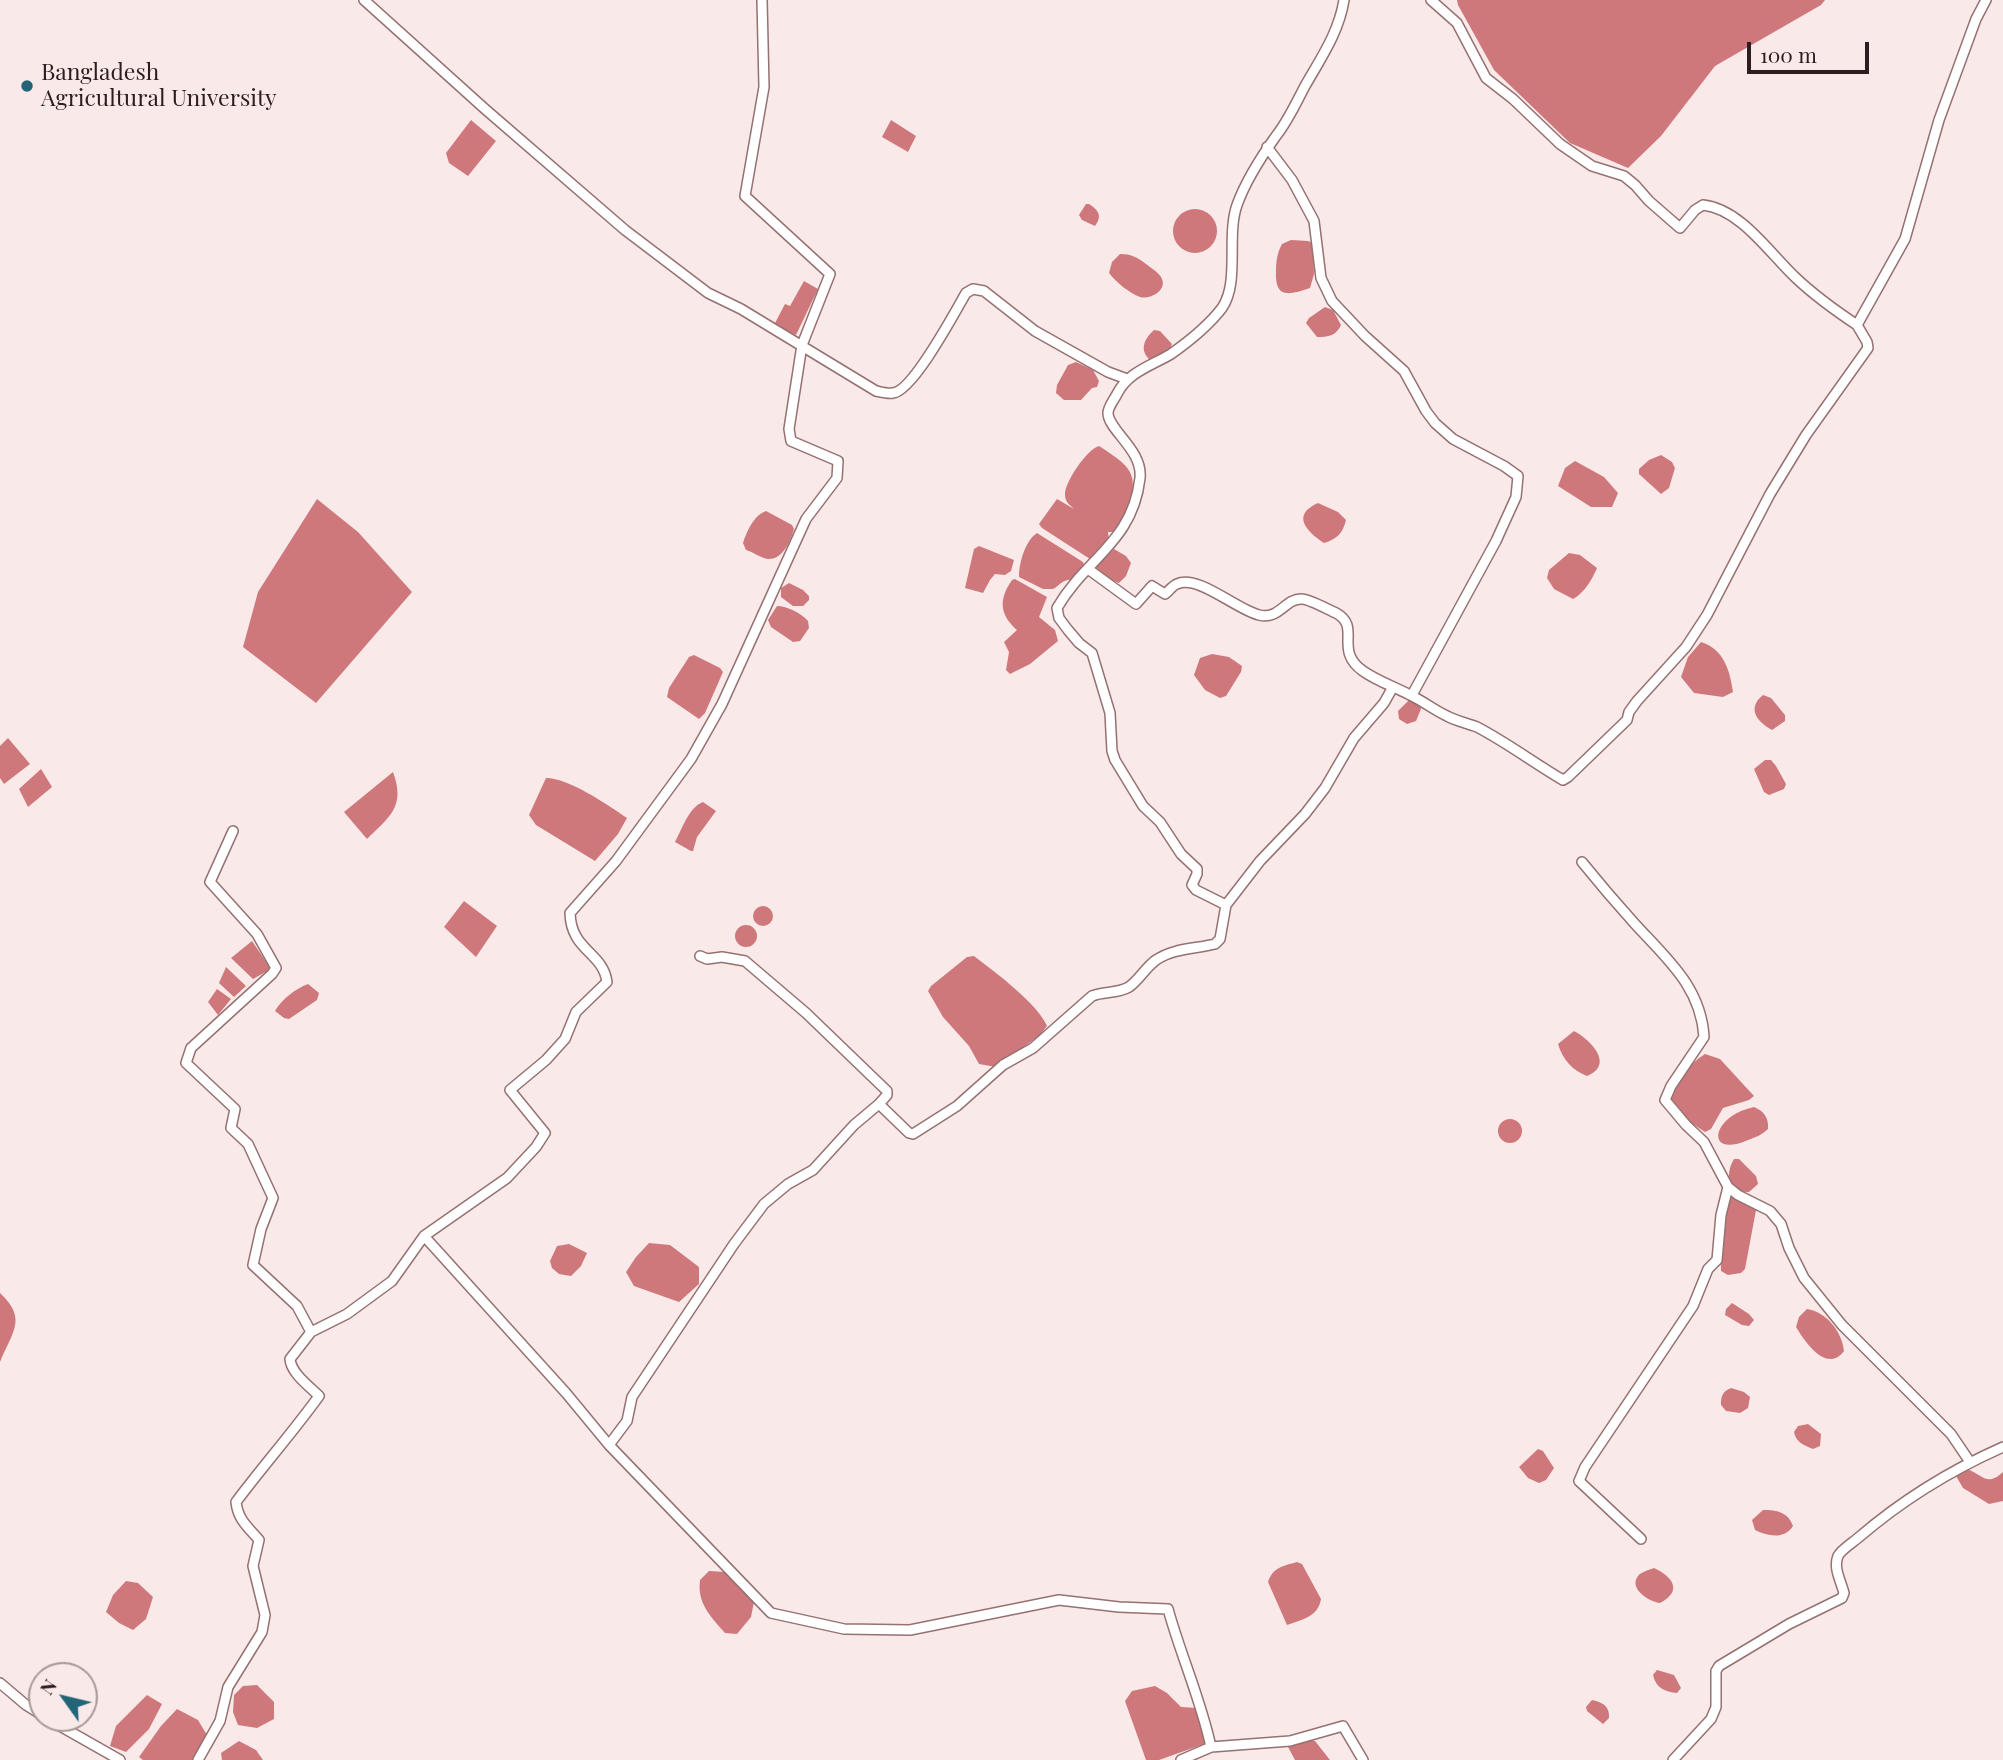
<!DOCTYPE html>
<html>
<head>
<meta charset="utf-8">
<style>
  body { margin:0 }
  #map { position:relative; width:2003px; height:1760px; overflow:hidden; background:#fae9e9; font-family:"Playfair Display",serif }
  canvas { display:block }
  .north { position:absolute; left:28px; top:1662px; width:70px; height:70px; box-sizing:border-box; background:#fae9e9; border:2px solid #a89898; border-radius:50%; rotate:304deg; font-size:19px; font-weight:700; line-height:28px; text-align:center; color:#2c1e1e }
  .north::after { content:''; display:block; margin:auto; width:24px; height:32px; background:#226578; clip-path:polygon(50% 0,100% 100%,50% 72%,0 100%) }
  .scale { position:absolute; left:1747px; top:42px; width:122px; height:32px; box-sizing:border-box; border:4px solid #2c1e1e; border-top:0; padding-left:9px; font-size:21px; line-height:24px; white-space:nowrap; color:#2c1e1e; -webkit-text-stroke:5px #fae9e9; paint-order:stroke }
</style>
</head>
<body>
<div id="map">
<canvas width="2003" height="1760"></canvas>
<div class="north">N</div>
<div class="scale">100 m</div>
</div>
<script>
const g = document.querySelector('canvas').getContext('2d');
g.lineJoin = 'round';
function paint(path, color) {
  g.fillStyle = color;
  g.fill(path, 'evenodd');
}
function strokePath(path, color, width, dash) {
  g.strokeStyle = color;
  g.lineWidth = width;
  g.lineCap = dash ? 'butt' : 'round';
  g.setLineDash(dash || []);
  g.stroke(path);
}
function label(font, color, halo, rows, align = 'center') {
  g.font = font + ' "Playfair Display",serif';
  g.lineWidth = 6;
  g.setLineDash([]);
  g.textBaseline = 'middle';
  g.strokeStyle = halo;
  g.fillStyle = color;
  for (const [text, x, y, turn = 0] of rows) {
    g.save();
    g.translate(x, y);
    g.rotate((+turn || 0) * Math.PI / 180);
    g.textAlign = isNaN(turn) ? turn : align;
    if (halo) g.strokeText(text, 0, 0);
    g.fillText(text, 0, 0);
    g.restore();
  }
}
paint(new Path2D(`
  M1457,0H1825L1821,5L1715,66L1661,136L1628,168L1570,143L1494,70L1458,5Z
  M471,120L496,141L468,176L449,163L446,153Z
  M891,120L916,136L908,152L882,137Z
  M1086,204H1089C1098,210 1103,215 1095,226L1082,220L1079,215Z
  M1173 231a22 22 0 1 1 44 0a22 22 0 1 1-44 0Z
  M1291,240L1308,241L1313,243L1314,274L1310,288C1289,295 1275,299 1276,272C1276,262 1277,253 1282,244Z
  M1120,254C1131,254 1137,257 1146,264C1151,268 1160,273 1162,279C1167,291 1149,300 1140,297C1129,293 1116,282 1109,273L1112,262Z
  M804,281L818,289L796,335L774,325L785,304L790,306Z
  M1325,307L1333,310L1341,325C1336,336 1328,337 1317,337L1306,323L1309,318Z
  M1154,330L1160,331L1172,344L1170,348L1150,360C1139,350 1144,339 1154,330Z
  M1076,362L1093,370L1099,381L1097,387L1092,388L1081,400H1064L1056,393L1057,385L1068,365Z
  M1099,446C1130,466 1140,473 1128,509C1125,519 1122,526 1113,532H1108L1109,541L1095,557L1090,559L1042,528L1039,524L1057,499L1074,509C1070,505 1065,502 1065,495C1064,483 1087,449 1099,446Z
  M1661,455L1672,462L1675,468L1669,488L1661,494L1639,474V469L1649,460Z
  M1575,461L1604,477L1618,493L1612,507H1591L1558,486L1565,468Z
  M317,499L358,532L412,592L316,703L243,647L258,592Z
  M1318,503L1338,512L1346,520C1343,533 1337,539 1324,543C1306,531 1291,515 1318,503Z
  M766,511L792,525L794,529C791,540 783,560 768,559C761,558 753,552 746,550L743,543C747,531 754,515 766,511Z
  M1037,533L1083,562L1085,568L1073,580C1064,578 1060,585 1053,589H1043L1019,577C1019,563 1025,541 1037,533Z
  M979,546L1014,560L1011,571L1005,575L995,574L990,580L983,593L965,588L974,549Z
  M1114,549L1126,556L1131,563L1126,576L1119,583L1104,577L1096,567Z
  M1569,553L1580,555L1597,568C1592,580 1584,593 1573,599L1554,589L1547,578L1549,570Z
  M1015,579L1047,597L1039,617L1055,630L1058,641L1030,664L1010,674L1006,670L1009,652L1004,642L1017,630C1000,615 998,600 1012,580Z
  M789,583L803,590L809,596V600L803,606H793L781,597V588Z
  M777,606C787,606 801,613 808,621L809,628L800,641L793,642L771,627L768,620Z
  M1701,642C1724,649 1730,671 1733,692L1723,697L1694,693L1681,677L1688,657Z
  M1212,654L1229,657L1242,666L1241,672L1226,696L1220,698L1205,690L1194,675L1200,658Z
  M694,655L720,668L723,672L705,713L699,719L667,697L669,688L689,657Z
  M1763,695L1771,698L1785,715V721L1772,730C1756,721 1747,708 1763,695Z
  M1409,700L1419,703L1421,709L1416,721L1407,724L1399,719L1398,711Z
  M8,738L30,764L4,784L0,778V746Z
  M1765,760H1771L1776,766L1786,784L1784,789L1769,795L1764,792L1754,769Z
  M41,769L52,787L28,807L19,789Z
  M393,772C406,807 389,817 367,839L344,812Z
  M546,778C569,778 608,805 627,818L618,834L595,861L536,825L529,815Z
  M703,802L716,811L697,837L693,851H691L675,842C682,829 689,807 703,802Z
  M464,901L497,926L476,957L444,927Z
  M753 916a10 10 0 1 1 20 0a10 10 0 1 1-20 0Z
  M735 936a11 11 0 1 1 22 0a11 11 0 1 1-22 0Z
  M252,941L271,969L253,979L231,958Z
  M974,956C995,972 1037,1003 1047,1026L1040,1035L996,1067L979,1064L969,1046L943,1017L928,991L931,986L967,957Z
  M226,967L246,986L234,997L219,983Z
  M308,984L319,993L317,1000L289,1019L284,1018L275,1011C282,999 295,989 308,984Z
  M217,989L231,999L218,1015L208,1002Z
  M1574,1031C1591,1040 1615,1065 1587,1076C1572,1070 1563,1060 1558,1044Z
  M1705,1054L1720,1059L1754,1096L1749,1100L1723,1108L1711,1129L1705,1132L1684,1118L1668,1100C1674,1082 1689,1064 1705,1054Z
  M1754,1107C1764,1111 1769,1118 1768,1129C1762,1135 1756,1137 1748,1140C1705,1159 1710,1116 1754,1107Z
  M1498 1131a12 12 0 1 1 24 0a12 12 0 1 1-24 0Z
  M1734,1159H1739L1756,1176L1758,1184L1749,1192C1727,1193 1725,1174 1734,1159Z
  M1730,1194L1756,1210L1745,1269L1741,1273L1728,1275L1721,1271C1720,1245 1724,1219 1730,1194Z
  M649,1243L670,1245L699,1267V1284L679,1302L634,1286L626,1272L636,1257Z
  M569,1244L587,1253L581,1266L571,1276L559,1274L552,1268L550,1261L557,1246Z
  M0,1293C28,1319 12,1332 0,1362Z
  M1732,1303L1749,1314L1754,1320L1749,1326L1742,1325L1725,1315L1726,1309Z
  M1807,1309C1826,1312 1842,1331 1844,1351C1827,1374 1805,1342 1796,1327L1799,1317Z
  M1731,1388L1744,1392L1750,1397L1748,1408L1740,1413L1726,1411L1721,1405C1721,1396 1722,1392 1731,1388Z
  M1808,1424L1821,1434L1820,1446L1813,1449C1803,1445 1796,1442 1794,1432L1798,1426Z
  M1538,1449L1543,1451L1554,1468L1546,1480L1539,1483L1528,1478L1519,1467Z
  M1967,1469C1983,1475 1987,1487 2003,1472V1501L1989,1504L1963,1488L1956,1476L1959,1472Z
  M1763,1510C1777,1510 1788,1512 1793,1526C1784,1540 1768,1536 1755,1530L1752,1520Z
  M1297,1562L1302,1564L1321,1599C1318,1617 1303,1619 1287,1625L1268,1582C1273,1567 1283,1566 1297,1562Z
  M1654,1568C1673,1577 1683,1591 1660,1603C1650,1602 1628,1589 1638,1576C1641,1572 1649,1570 1654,1568Z
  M709,1571L726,1572L754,1602L751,1617L737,1634L725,1633C710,1616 697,1603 700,1580Z
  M126,1581L138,1583L153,1597L146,1619L133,1630L119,1623L106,1612L113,1595Z
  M1657,1670L1674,1675L1681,1688L1677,1693C1665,1692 1656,1688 1653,1675Z
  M257,1685L274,1702V1719L257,1728L238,1725L233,1712L234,1695L243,1686Z
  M1155,1686L1167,1693L1181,1707L1197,1708L1207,1743L1159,1760H1146L1125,1701L1132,1691Z
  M147,1695L162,1704L149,1729L126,1752L110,1746L116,1726Z
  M1592,1700C1602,1702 1610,1706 1609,1718L1603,1724L1587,1711L1586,1707Z
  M177,1709L198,1720L207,1735L193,1760H143L139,1757L161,1726Z
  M1308,1740L1315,1741L1330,1760H1295L1288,1747Z
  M239,1741L256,1750L263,1760H222L221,1753Z`), '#cf787b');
const street = new Path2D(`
  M364,0L485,109L625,230L708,293L741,309L876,391C881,392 888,394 893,393C913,391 955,312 966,293L973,289L984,291L1035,331L1108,372L1127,379
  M1431,0L1457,23L1486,78L1513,99L1560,144L1592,166L1624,176L1635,185L1649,201L1680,228L1695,210L1703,205C1741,209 1770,254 1796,278C1815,296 1836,311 1857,325
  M1267,147L1292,180L1314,221L1321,278L1332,301L1365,336L1404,371L1426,411L1435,423L1453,439L1504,466L1518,476L1516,497L1496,541L1412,695
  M1088,569L1136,604L1152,586L1165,594C1169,591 1173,585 1177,584C1198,574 1237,610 1259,615C1280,620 1285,598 1302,599C1309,599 1329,610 1336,613C1362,627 1333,650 1363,671C1377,681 1395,687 1410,695C1423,701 1434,710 1447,716C1456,721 1467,723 1477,727C1506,742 1534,763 1563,780L1568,777L1627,720L1629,712L1637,701L1686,647L1707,615L1770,494L1806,435L1868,348L1867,342L1857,325L1905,239L1939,120L1976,19L1986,0
  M233,831L210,882L257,934L276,968L272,974L191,1048L186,1063L235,1109L231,1128L248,1144L273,1198L261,1229L253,1265L297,1306L311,1332
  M1582,862C1599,883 1617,904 1635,924C1667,959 1701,987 1704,1037L1671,1086L1665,1100L1686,1125L1704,1142L1728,1187L1738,1195L1770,1211L1781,1224L1789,1248L1804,1278L1842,1325L1951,1434L1970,1462
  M1226,905L1196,890L1192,885L1197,874V869L1181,854L1160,822L1143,806L1115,760L1112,751L1110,713L1092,653L1079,643L1068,630L1059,618L1057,608C1085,559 1133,542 1140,478C1143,450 1108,430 1108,413C1108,407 1114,400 1117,394C1128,372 1151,366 1171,354C1188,342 1209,325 1222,308C1240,282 1226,236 1237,205C1246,180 1261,157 1276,136C1288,121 1296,103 1305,86C1321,58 1339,32 1344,0
  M700,956L707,959L722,957L745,961L806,1013L887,1091V1095L879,1104
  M424,1236L566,1393L609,1445L627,1421L632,1397L734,1244L764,1204L788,1184L813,1170L854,1125L879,1104L909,1133L913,1134L957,1106L1003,1065L1033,1048L1092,996C1104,991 1117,994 1129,987C1139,980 1146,967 1156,960C1174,948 1195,949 1215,944L1220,939L1226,905L1260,861L1305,814L1325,788L1354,738L1384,703L1393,687
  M609,1445L771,1613L844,1629L910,1630L1059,1600L1119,1607L1168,1609C1181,1656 1201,1700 1211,1747L1181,1760
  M1641,1539L1579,1481L1585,1467L1693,1306L1708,1269L1717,1260L1721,1215L1728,1187
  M0,1683L26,1705L42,1715
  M46,1718L120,1760
  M1211,1747L1290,1741L1343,1726L1363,1760
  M198,1760L220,1721L228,1687L262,1632L265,1615L253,1566L259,1540C248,1527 238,1520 236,1502C263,1466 293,1432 319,1396C309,1386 291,1373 290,1359L311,1332L347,1314L392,1281L424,1236L507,1178L536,1147L545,1133L510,1090L546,1060L565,1039L576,1012L607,982C603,952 571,951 570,913L616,861L691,759L722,704L806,519L837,478L838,461L791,441L789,429L802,345L830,274L745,196L764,87L762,0
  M1673,1760L1711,1719L1716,1707V1671L1719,1666L1789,1624L1842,1598L1844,1593C1841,1581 1833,1568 1838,1556C1841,1550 1852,1543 1858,1538C1901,1501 1951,1470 2003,1447`);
strokePath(street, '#957171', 12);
strokePath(street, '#fff', 9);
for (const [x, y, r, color] of [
  [27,86,7,"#226578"]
]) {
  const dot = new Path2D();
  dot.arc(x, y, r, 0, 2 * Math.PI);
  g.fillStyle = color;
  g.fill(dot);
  strokePath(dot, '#fae9e9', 2.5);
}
label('23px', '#2c1e1e', '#fae9e9', [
  ["Bangladesh",41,73],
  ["Agricultural University",41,99]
], 'left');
</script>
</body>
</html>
